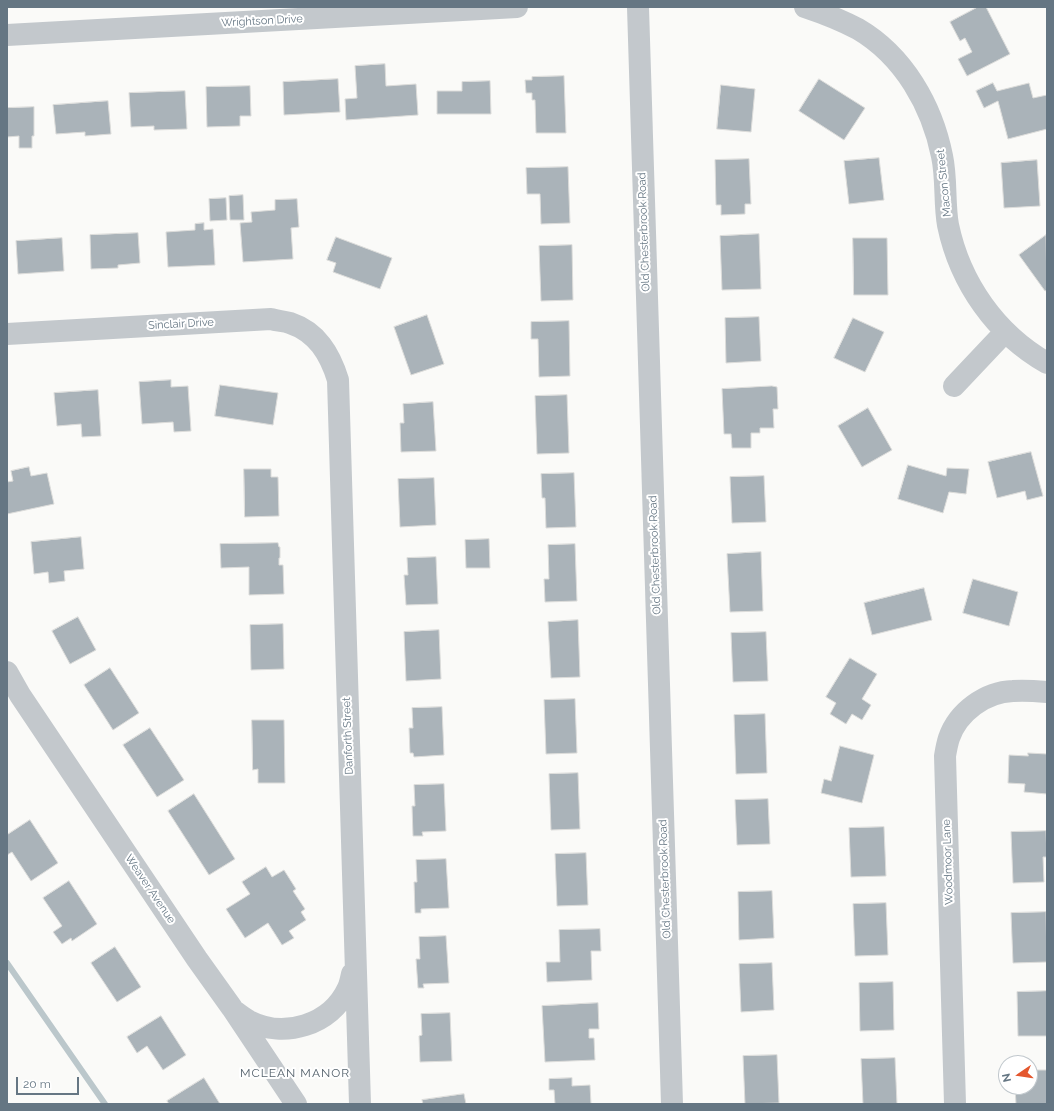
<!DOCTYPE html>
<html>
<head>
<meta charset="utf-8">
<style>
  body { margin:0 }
  #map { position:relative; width:1054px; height:1111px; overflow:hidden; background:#fafaf8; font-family:Raleway,sans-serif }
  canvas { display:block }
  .frame { position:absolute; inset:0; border:8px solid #657683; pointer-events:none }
  .north { position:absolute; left:998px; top:1055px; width:40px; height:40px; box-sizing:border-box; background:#fff; border:1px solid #c1c8cd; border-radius:50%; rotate:257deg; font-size:11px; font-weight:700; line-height:16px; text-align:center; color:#657683 }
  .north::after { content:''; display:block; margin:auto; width:14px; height:18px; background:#e4572e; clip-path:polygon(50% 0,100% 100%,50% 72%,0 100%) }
  .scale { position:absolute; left:16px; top:1077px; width:63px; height:18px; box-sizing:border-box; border:2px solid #657683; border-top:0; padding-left:5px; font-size:12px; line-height:14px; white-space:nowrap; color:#657683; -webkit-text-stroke:3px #fff; paint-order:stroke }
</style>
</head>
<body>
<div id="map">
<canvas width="1054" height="1111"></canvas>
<div class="frame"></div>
<div class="north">N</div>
<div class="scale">20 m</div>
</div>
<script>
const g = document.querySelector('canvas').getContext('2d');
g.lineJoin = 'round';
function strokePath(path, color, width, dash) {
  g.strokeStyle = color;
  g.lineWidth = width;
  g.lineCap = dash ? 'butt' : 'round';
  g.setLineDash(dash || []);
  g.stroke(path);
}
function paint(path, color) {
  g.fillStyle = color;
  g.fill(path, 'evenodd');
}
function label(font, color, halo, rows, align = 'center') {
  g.font = font + ' Raleway,sans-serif';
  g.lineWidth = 4;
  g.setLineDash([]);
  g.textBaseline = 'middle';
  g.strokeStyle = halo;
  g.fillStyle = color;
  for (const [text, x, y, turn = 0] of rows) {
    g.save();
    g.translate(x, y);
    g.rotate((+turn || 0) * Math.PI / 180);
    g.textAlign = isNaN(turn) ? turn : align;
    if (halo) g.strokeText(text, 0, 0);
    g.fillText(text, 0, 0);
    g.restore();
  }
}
strokePath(new Path2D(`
  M7,963L105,1104`), '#bbc7cb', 6);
const building = new Path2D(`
  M978,7H986L1010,54L967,76L958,59L972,52L965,38L960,41L950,22Z
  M385,64L386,86L416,84L418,115L346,120L345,99L357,98L355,66Z
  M564,76L566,133H536L535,100H532V93H526L525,80H532V77Z
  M338,79L340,112L284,115L283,82Z
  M819,79L865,108L844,140L799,111Z
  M490,81L491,114H437V91H462V82Z
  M993,83L997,91L1029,83L1033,98L1047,95V129L1008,139L998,101L984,108L976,91Z
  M721,85L755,89L751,132L717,129Z
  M250,86L251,116H240V126L207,127L206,87Z
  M185,91L187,129L154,130V126L131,127L129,93Z
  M108,101L111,134L85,136V132L56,134L53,105Z
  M34,107V136H32V148H19V136L7,137V108Z
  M879,158L884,200L849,204L844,161Z
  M749,159L751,204H745V214L721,215V205H716L715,160Z
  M1037,160L1040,206L1004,208L1001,163Z
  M568,167L570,223L541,224L540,194H527L526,168Z
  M243,195L244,220H230L229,196Z
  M226,198L227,220L210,221L209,199Z
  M297,199L299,227L291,228L293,259L243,262L240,223L252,222L251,212L275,210V200Z
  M204,223V230L213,229L215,265L168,267L166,232L195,230V224Z
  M138,233L140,263L118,265V268L91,269L90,235Z
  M759,234L761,289L722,290L720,236Z
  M1046,235L1047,290L1045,291L1019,255Z
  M336,237L392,258L380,289L333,272L336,263L327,260Z
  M62,238L64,271L18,274L16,241Z
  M853,238H887L888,295H854Z
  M572,245L573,300L541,301L539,246Z
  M427,315L444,364L411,375L394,327Z
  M759,317L761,361L726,363L725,318Z
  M853,318L884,332L865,372L834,358Z
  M569,321L570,376L539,377L538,339H531V322Z
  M171,380V387L188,386L191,431L174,432L173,422L142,424L139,382Z
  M220,385L278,393L273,425L215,416Z
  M772,386L777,387L778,409H773L774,428H760V433H751V448H732L731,434H724L722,389Z
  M98,390L101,436L82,437L81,424L57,426L54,393Z
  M567,395L569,453L537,454L535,396Z
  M433,402L436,451L401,452L400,423H404L403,404Z
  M868,408L892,450L862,467L838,426Z
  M1031,452L1043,496L1027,500L1025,491L997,498L988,462Z
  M908,465L946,476L947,468L969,469L966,494L949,492L943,513L898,499Z
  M29,467L31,476L47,473L54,504L7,514V482L13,481L11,471Z
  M244,469H271V477H278L279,516L245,517Z
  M574,473L576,527L546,528L545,498H542L541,474Z
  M764,476L766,522L732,523L730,477Z
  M434,478L436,525L400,527L398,479Z
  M81,537L84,569L64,571L65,581L49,583L48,572L34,574L31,542Z
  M489,539L490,568H466L465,540Z
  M278,543L279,547H280V558H279V565H283L284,594L249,595V567L221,568L220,544Z
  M575,544L577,601L545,602L544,579H549L548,545Z
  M761,552L763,611L730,612L727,554Z
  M436,557L438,604L406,605L404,575H408L407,558Z
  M973,579L1018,592L1009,626L963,613Z
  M924,588L932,620L872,635L864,603Z
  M78,617L96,650L70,664L52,631Z
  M578,620L580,677L551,678L548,622Z
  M283,624L284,669L251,670L250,625Z
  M439,630L441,679L406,681L404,632Z
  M766,632L768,681L733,682L731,633Z
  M850,658L877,674L862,699L871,705L862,720L852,714L846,724L830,714L836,703L826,697Z
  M110,668L139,713L113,730L84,685Z
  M575,699L577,753L546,754L544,700Z
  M442,707L444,755L414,757L413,753H410L409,728H413L412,708Z
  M765,714L767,773L736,774L734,715Z
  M252,720H284L285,783H258V769L253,770Z
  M150,728L184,780L157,797L123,745Z
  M840,746L874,755L862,803L821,793L824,779L831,781Z
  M1028,753L1047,754V794L1024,792L1025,784L1008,783L1009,755L1028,756Z
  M578,773L580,829L551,830L549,774Z
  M444,784L446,831L422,832L423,836H413L412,806H415L414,785Z
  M194,794L235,859L209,875L168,811Z
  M768,799L770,844L737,845L735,800Z
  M30,820L58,863L31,881L12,852L7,855V835Z
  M884,827L886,876L851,877L849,828Z
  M1046,831L1047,857H1043L1044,882L1013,883L1011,832Z
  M586,853L588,905L557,906L555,854Z
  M446,859L449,908L421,909V913H415L414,882H417L416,860Z
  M266,867L272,877L284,870L296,889L293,891L305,909L301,912L306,920L289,931L294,938L282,945L268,923L245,938L226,909L250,894L242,882Z
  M69,881L97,924L72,941L71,938L62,944L53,932L62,926L43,898Z
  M772,891L774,938L739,940L738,892Z
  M886,903L888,955L855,956L853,904Z
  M1046,912L1047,962L1013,963L1011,913Z
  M600,929L601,951H591L592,980L547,982L546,962H560L559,930Z
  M446,936L449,983L423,984L424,988H418L416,959H420L419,937Z
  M115,947L141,987L117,1002L91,963Z
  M772,963L774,1010L741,1012L739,964Z
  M893,982L894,1030L860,1031L859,983Z
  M1047,991V1036H1018L1017,992Z
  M598,1003L599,1029H589V1038H594L595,1060L545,1062L542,1006Z
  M450,1013L452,1061L420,1062L419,1036L422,1035L421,1014Z
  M161,1016L186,1055L163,1070L147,1046L137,1053L127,1037Z
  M777,1055L779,1103L745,1104L743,1056Z
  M895,1058L897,1104H863L861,1059Z
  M1030,1070H1047V1104H1016L1015,1087H1030Z
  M204,1078L220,1104H169L167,1101Z
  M572,1078V1086L590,1085L591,1104H555L554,1090H549V1079Z
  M464,1094L466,1104H423L422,1100Z`);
paint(building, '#aab3b9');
strokePath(building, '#dcdcda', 1);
strokePath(new Path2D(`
  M805,7C823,13 841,20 858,29C904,56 932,106 942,156C947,179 944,203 948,225C960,283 996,334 1047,363
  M7,35L517,7
  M7,334L271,319C277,321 284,321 290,323C317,332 330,354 338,380L360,1104
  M954,386L1005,332
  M7,672L20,695L197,959L232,1008L296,1104
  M236,1012C240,1015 244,1018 249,1021C284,1039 331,1025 348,988C350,984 351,978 352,974
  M955,1104L945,756C946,750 947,744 949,738C958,712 985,692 1013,691C1024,690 1036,691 1047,692`), '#c3c8cc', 22);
strokePath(new Path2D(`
  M638,7L672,1104`), '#c3c8cc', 22);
label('11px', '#657683', '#fff', [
  ["Wrightson Drive",262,21,-3],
  ["Macon Street",944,183,-96],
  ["Old Chesterbrook Road",644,232,-92],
  ["Sinclair Drive",181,324,-3],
  ["Old Chesterbrook Road",655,555,-92],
  ["Danforth Street",348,736,-92],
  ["Woodmoor Lane",948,862,-92],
  ["Old Chesterbrook Road",665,879,-92],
  ["Weaver Avenue",150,889,56]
]);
g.letterSpacing = '1px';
label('12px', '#57646e', '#fff', [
  ["MCLEAN MANOR",295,1073]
]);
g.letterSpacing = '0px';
</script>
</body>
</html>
